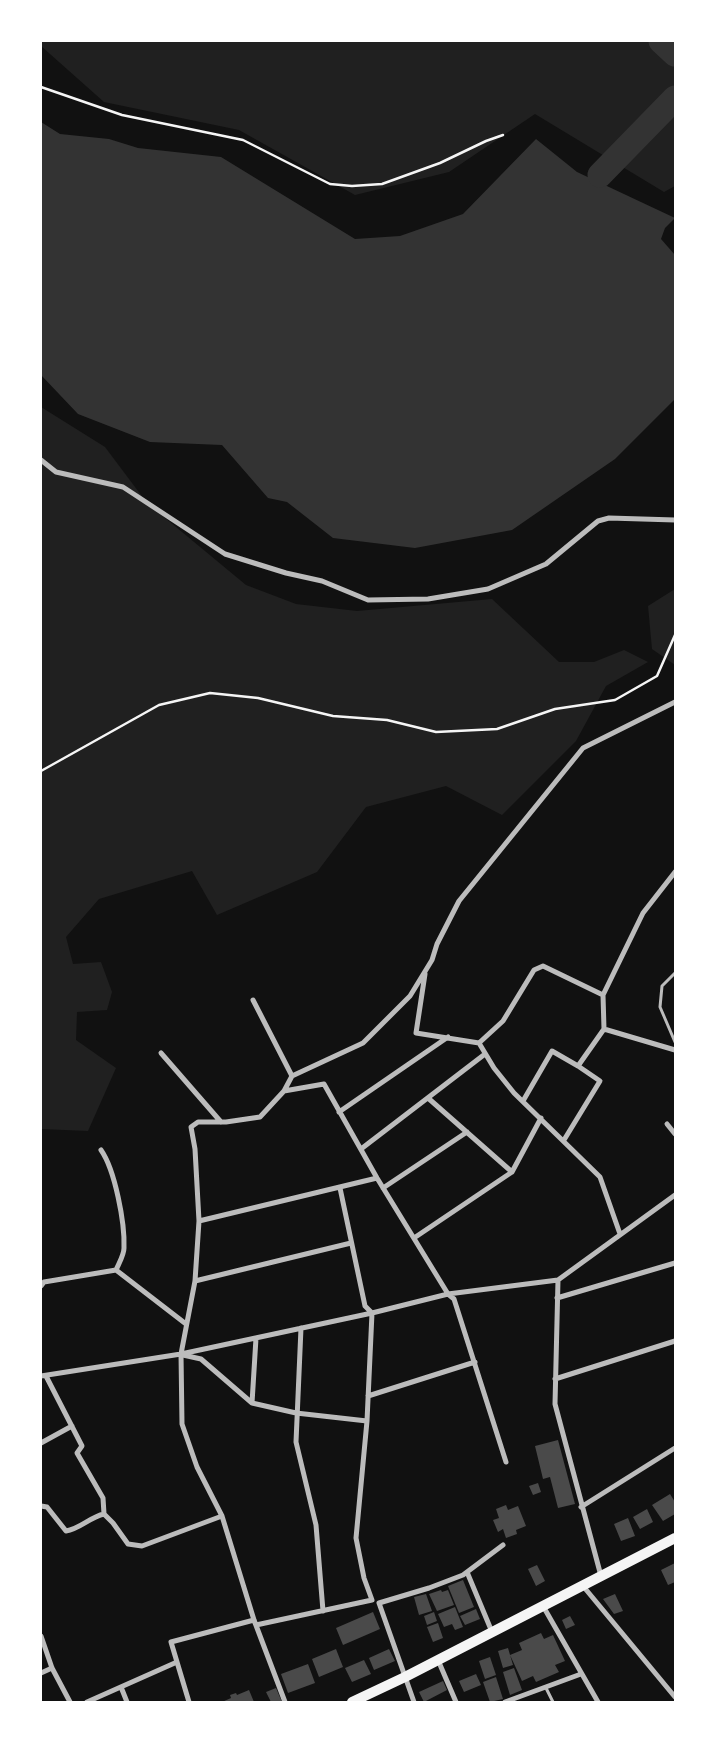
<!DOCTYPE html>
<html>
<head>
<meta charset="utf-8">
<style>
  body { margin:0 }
  #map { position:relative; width:716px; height:1743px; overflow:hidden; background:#111; font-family:"Source Sans 3",sans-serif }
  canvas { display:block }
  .frame { position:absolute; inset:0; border:42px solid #fff; pointer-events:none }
</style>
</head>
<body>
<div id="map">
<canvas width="716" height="1743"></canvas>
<div class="frame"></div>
</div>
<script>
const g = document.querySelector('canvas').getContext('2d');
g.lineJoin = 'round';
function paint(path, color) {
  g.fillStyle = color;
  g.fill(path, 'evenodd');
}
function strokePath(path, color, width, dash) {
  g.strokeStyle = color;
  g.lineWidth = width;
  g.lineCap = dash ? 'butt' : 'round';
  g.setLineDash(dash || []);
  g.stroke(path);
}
paint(new Path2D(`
  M41,41H675V186L664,192L535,114L449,172L355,195L239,130L104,102L41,46Z
  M41,407L105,447L147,503L246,585L296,604L357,611L492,599L559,662H594L624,650L648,662L606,686L576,741L502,815L446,786L366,807L317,872L217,915L192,871L99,899L66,937L73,964L101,962L112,992L107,1010L77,1012L76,1040L116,1068L88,1131L41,1129Z
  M675,589V665L652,649L648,606Z`), '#202020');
paint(new Path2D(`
  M41,122L60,134L109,139L138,148L221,157L355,239L400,236L463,214L536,139L577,172L675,218L665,228L661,239L675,255V399L615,459L512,530L415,548L333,538L287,502L268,498L222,445L150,442L78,414L41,375Z`), '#333');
strokePath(new Path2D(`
  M661,41L675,54
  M600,175L675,98`), '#333', 25);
paint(new Path2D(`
  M558,1440L575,1504L558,1508L550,1477L543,1479L535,1446Z
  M538,1483L541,1492L533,1495L529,1486Z
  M670,1494L675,1502V1514L663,1521L652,1505Z
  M506,1505L508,1510L518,1506L526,1526L516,1530L517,1534L506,1538L503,1529L498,1532L493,1520L499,1518L496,1509Z
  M647,1509L653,1522L640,1529L633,1517Z
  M628,1518L635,1536L621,1541L614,1524Z
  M675,1563V1582L668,1585L661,1570Z
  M537,1565L545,1581L536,1586L528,1569Z
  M463,1580L474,1607L459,1613L448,1586Z
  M441,1590L442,1592L448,1590L454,1605L437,1611L429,1594Z
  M426,1594L432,1611L419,1615L414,1597Z
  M615,1594L623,1611L614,1614L603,1599Z
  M455,1607L463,1627L455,1630L452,1624L444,1627L438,1614Z
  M476,1609L480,1619L465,1625L460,1616Z
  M373,1612L380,1629L343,1645L336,1628Z
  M434,1612L437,1621L427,1625L424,1616Z
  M570,1616L575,1625L566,1629L562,1620Z
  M438,1623L443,1638L433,1642L427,1627Z
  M541,1633L544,1639L553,1635L565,1661L555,1665L559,1672L536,1682L533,1676L522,1681L510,1655L522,1650L519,1643Z
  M508,1648L513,1665L503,1668L498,1651Z
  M336,1649L343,1667L319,1677L312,1659Z
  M389,1649L395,1661L374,1670L369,1658Z
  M490,1657L496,1675L485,1679L479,1661Z
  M364,1660L371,1674L352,1682L345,1668Z
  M308,1664L315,1683L288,1693L281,1674Z
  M514,1668L522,1690L510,1695L503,1672Z
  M476,1674L481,1685L464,1692L459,1681Z
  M496,1677L503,1699L490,1702L483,1682Z
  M443,1681L447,1690L424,1702L419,1692Z
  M276,1688L282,1702H271L266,1692Z
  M249,1690L254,1702H222L231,1698L230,1695L236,1693L237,1695Z`), '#4a4a4a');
strokePath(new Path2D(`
  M41,87L122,115L243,140L330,184L352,186L382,184L440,163L486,141L503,135
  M41,771L159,705L210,693L258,698L333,716L387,720L436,732L497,729L555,709L615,700L657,676L675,635`), '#f5f5f5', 2.5);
strokePath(new Path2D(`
  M675,973L662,986L660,1007L675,1042
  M546,1688L553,1702`), '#bcbcbc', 3);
strokePath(new Path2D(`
  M41,460L56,472L123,487L225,554L286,573L322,581L368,600L428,599L488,589L546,564L598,521L609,518L675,520
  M425,974L416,1033L479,1043L494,1068L514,1093L600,1177L620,1234
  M253,1000L292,1076
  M604,1029L675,1050
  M479,1043L503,1021L534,970L543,966L603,995
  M161,1053L221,1122
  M284,1091L324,1084L377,1178L448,1294L454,1299L506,1462
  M428,1098L512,1172
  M523,1101L552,1051L578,1066L604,1029L603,995L643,913L675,872
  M339,1112L448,1037
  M667,1124L675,1134
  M564,1140L600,1081L578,1066
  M361,1149L485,1054
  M101,1150C115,1170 125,1223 124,1248C124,1255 119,1263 116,1270
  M340,1188L365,1306L372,1313L367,1421L356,1538L364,1578L372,1600
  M383,1188L467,1132
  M199,1221L377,1178
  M414,1238L512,1172L541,1118
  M116,1270L186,1324
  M558,1280L555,1404L601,1576
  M195,1281L351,1243
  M41,1286L44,1282L116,1270
  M557,1298L675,1263
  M301,1328L296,1442L316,1525L323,1611
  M183,1355L201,1359L252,1403L296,1413L367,1421
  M41,1376L181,1354L372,1313L448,1294L558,1280L675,1195
  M46,1376L82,1446L77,1453L103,1498L104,1514
  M555,1379L675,1341
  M368,1396L475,1362
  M252,1403L256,1338
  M41,1443L72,1426
  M41,1506L47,1507L66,1531C80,1529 90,1517 104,1514
  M581,1507L675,1448
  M104,1514L113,1523L128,1544L142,1546L222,1516
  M467,1572L492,1632
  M583,1586L675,1697
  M379,1603L429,1588L463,1575L503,1545
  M379,1603L414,1702
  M543,1606L598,1702
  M256,1625L372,1600
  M41,1636L52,1668L70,1702
  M438,1660L456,1702
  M41,1673L52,1668
  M121,1687L127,1702
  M87,1702L177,1662
  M189,1702L171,1642L254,1620
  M285,1702L254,1620L222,1516L197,1467L182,1424L181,1354L195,1281L199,1221L195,1149L191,1127L198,1122H226L260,1117L284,1091L292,1076L363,1043L410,996L432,960L437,944L459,901L583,748L675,702
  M505,1702L581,1674`), '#bcbcbc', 5);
strokePath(new Path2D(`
  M352,1702L405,1677L675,1538`), '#f5f5f5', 10);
</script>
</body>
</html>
